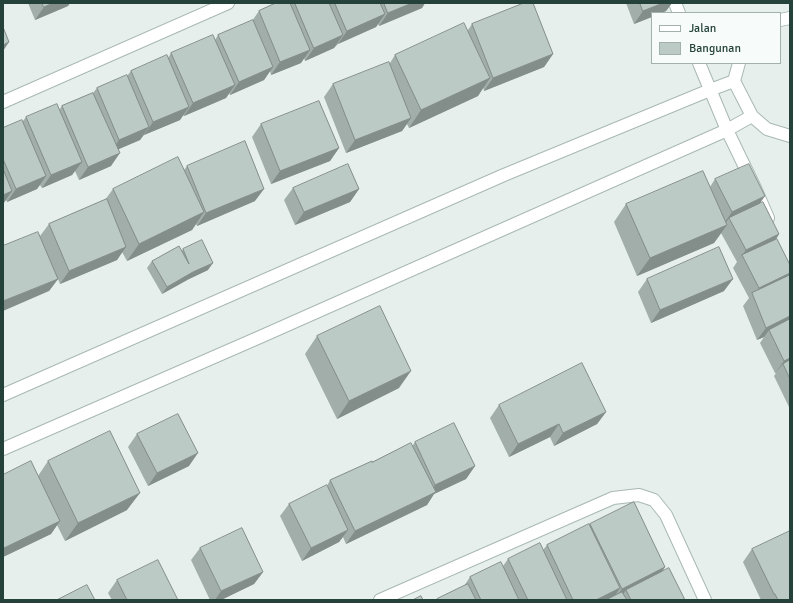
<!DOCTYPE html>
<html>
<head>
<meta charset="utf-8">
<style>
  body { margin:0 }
  #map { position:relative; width:793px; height:603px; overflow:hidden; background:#e6efeb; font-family:Signika,sans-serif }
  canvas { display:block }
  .frame { position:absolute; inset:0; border:4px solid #24423a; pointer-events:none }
  .legend { position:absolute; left:651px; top:12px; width:130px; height:52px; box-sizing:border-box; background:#f7fbf9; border:1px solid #a3b1ad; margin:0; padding:5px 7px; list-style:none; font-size:12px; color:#24423a }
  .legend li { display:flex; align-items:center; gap:8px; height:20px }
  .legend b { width:20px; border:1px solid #a3b1ad }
</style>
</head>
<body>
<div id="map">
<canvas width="793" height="603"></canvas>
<div class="frame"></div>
<ul class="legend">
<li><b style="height:5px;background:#fff"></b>Jalan</li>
<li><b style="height:11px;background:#bbcac4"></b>Bangunan</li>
</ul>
</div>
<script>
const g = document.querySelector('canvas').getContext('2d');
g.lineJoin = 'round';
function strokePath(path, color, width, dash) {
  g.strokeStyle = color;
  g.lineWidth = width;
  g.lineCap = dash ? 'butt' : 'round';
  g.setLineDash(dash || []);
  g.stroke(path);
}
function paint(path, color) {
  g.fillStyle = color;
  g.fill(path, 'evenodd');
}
const minor = new Path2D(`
  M675,3L679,13
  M780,20L790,18
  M699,63L727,130L755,188L768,218
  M739,63L734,81L752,116L767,129L790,136
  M3,102L228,3
  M3,395L504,175L710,90L734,81
  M3,449L260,337L727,130L752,116
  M380,600L613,498L639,495L654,500L666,515L705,600`);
strokePath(minor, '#a8b8b2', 14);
strokePath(minor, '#fff', 12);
paint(new Path2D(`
  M28,3H70L68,6L35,20Z
  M276,3H425L422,8L379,26L378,24L376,27L338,44L334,48L305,61L304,58L301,63L271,75L270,71L264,80L230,95L229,93L226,98L184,116L183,115L180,120L144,135L140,140L118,149L111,166L79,180L75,171L72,175L42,188L40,185L37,189L7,202L6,200L3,204V128L23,121L26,117L59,110L62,106L93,93L97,88L127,76L131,71L168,58L171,53L215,40L218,35L252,21L259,11Z
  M626,3H672L666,11L634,24Z
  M472,24L553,54L544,67L484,91L483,87L478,96L409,128L407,124L402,131L346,153L324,97L333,84L390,63L395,55L468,30Z
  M261,124L339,148L330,161L271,184L252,137Z
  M187,166L255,201L197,226L196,224L192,230L127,261L122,252L117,260L60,284L58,279L49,291L40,236L49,224L105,200L113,189L184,170Z
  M715,179L760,203L779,234L776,240L790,265V407H789L774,376L776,373H775L760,343L764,337L757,340L743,306L749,298L733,268L737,262L721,233L714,243L637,276L614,222L626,204L710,187Z
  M293,188L359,189L350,202L295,225L284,200Z
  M183,249L208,270L189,279L162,294L147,268L152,261L182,251Z
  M647,279L724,291L651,323L638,292Z
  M317,336L399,388L337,419L305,354Z
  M499,405L606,412L597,424L554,446L550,437L509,457L490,418Z
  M137,434L189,466L148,486L128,447Z
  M415,442L475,466L466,479L434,494L427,505L346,544L343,537L339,542L302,561L280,516L289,504L327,486L330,480L413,445Z
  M48,461L127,510L65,541L57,525L51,534L3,557V475L38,476Z
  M590,524L665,567L662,572L685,600H436L464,586L470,577L503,566L508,559L543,550L547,545L589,525Z
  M200,548L263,572L254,584L221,600H210L191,560Z
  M752,549L790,600H761L743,562Z
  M117,580L178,600H112L108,593Z`), '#a1aea9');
paint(new Path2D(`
  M53,3H70L68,6L35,20L44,7Z
  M412,3H425L422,8L379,26L388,13Z
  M663,3H672L666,11L661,13H652V17L634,24L643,11Z
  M385,14L376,27L338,44L347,31Z
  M343,35L334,48L305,61L314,48Z
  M9,42L3,51V45Z
  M310,50L301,63L271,75L280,62Z
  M553,54L544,67L484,91L493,78Z
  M273,67L264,80L230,95L239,82Z
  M490,78L478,96L409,128L421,110Z
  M235,85L226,98L184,116L193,103Z
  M189,107L180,120L144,135L153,122Z
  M411,118L402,131L346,153L355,140Z
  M149,127L140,140L110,153L119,140Z
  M339,148L330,161L271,184L280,171Z
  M120,153L111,166L79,180L88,167Z
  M82,162L72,175L42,188L51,175Z
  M46,176L37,189L7,202L16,189Z
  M264,189L255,201L197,226L206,213Z
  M359,189L350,202L295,225L304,212Z
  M12,191L3,204V195Z
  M765,196L756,209L729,218L725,224L723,225L732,212Z
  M204,212L192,230L127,261L139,244Z
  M727,225L714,243L637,276L650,258Z
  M779,234L770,247L742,255L737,262L746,250Z
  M126,247L117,260L60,284L69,271Z
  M213,263L208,270L189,279L162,294L167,287L193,272Z
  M790,273V276L754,296L759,288Z
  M58,279L49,291L3,311V301Z
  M733,279L724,291L651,323L660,310Z
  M790,316V324L769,330L764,337L757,340L766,328Z
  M790,358V366L783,364L775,373L784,361Z
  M411,371L399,388L337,419L349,401Z
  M606,412L597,424L554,446L563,433Z
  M559,424L550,437L509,457L518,444Z
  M198,453L189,466L148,486L157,473Z
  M475,466L466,479L434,494L427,505L346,544L355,531L428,496L435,485Z
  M140,493L127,510L65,541L78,523Z
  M60,521L51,534L3,557V550L4,548Z
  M348,530L339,542L302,561L311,548Z
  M665,567L656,580L626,590L620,598L614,600L622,589Z
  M263,572L254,584L221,600H215L221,591Z
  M620,588L612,600H596Z`), '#838d89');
const building = new Path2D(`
  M42,3H53L44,7Z
  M276,3H290L310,50L280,62L259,11Z
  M295,3H329L343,35L314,48Z
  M335,3H380L385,14L347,31Z
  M384,3H412L388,13Z
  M524,3H533L553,54L493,78L472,24Z
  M640,3H663L643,11Z
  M253,20L273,67L239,82L218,35Z
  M464,23L490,78L421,110L395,55Z
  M3,27L9,42L3,45Z
  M213,35L235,85L193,103L171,53Z
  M167,55L189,107L153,122L131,71Z
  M389,62L411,118L355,140L333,84Z
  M127,75L149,127L119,140L97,88Z
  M93,93L120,153L88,167L62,106Z
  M319,101L339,148L280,171L261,124Z
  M57,104L82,162L51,175L26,117Z
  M22,120L46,176L16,189L3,159V128Z
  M245,141L264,189L206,213L187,166Z
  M178,157L204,212L139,244L113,189Z
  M348,164L359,189L304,212L293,188Z
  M749,164L765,196L732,212L715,179Z
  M3,169L12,191L3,195Z
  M703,171L727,225L650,258L626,204Z
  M107,199L126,247L69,271L49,224Z
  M763,202L779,234L746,250L729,218Z
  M38,232L58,279L3,301V246Z
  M777,239L790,265V273L759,288L742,255Z
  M202,240L213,263L193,272L167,287L152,261L179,246L189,264L183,249Z
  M719,247L733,279L660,310L647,279Z
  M790,275V316L766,328L752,293Z
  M380,306L411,371L349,401L317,336Z
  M790,319V358L784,361L769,330Z
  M790,360V379L783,364Z
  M582,363L606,412L563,433L559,424L518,444L499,405Z
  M178,414L198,453L157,473L137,434Z
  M454,423L475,466L435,485L415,442Z
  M110,431L140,493L78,523L48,461Z
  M411,443L436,492L355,531L330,480L372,461V462Z
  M31,461L60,521L4,548L3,546V475Z
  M327,485L348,530L311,548L289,504Z
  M634,502L665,567L622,589L590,524Z
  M589,524L620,588L596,600H573L547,545Z
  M242,528L263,572L221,591L200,548Z
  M790,531V600H778L775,594H774L752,549Z
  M540,543L567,600H528L508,559Z
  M158,560L178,600H127L117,580Z
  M501,562L519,600H481L470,577Z
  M669,568L685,600H631L626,590Z
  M468,584L476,600H437V599Z
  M87,585L95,600H57Z
  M622,592L627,600H606Z
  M421,596L423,600H413Z`);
paint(building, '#bbcac4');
strokePath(building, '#838d89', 1);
</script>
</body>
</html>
